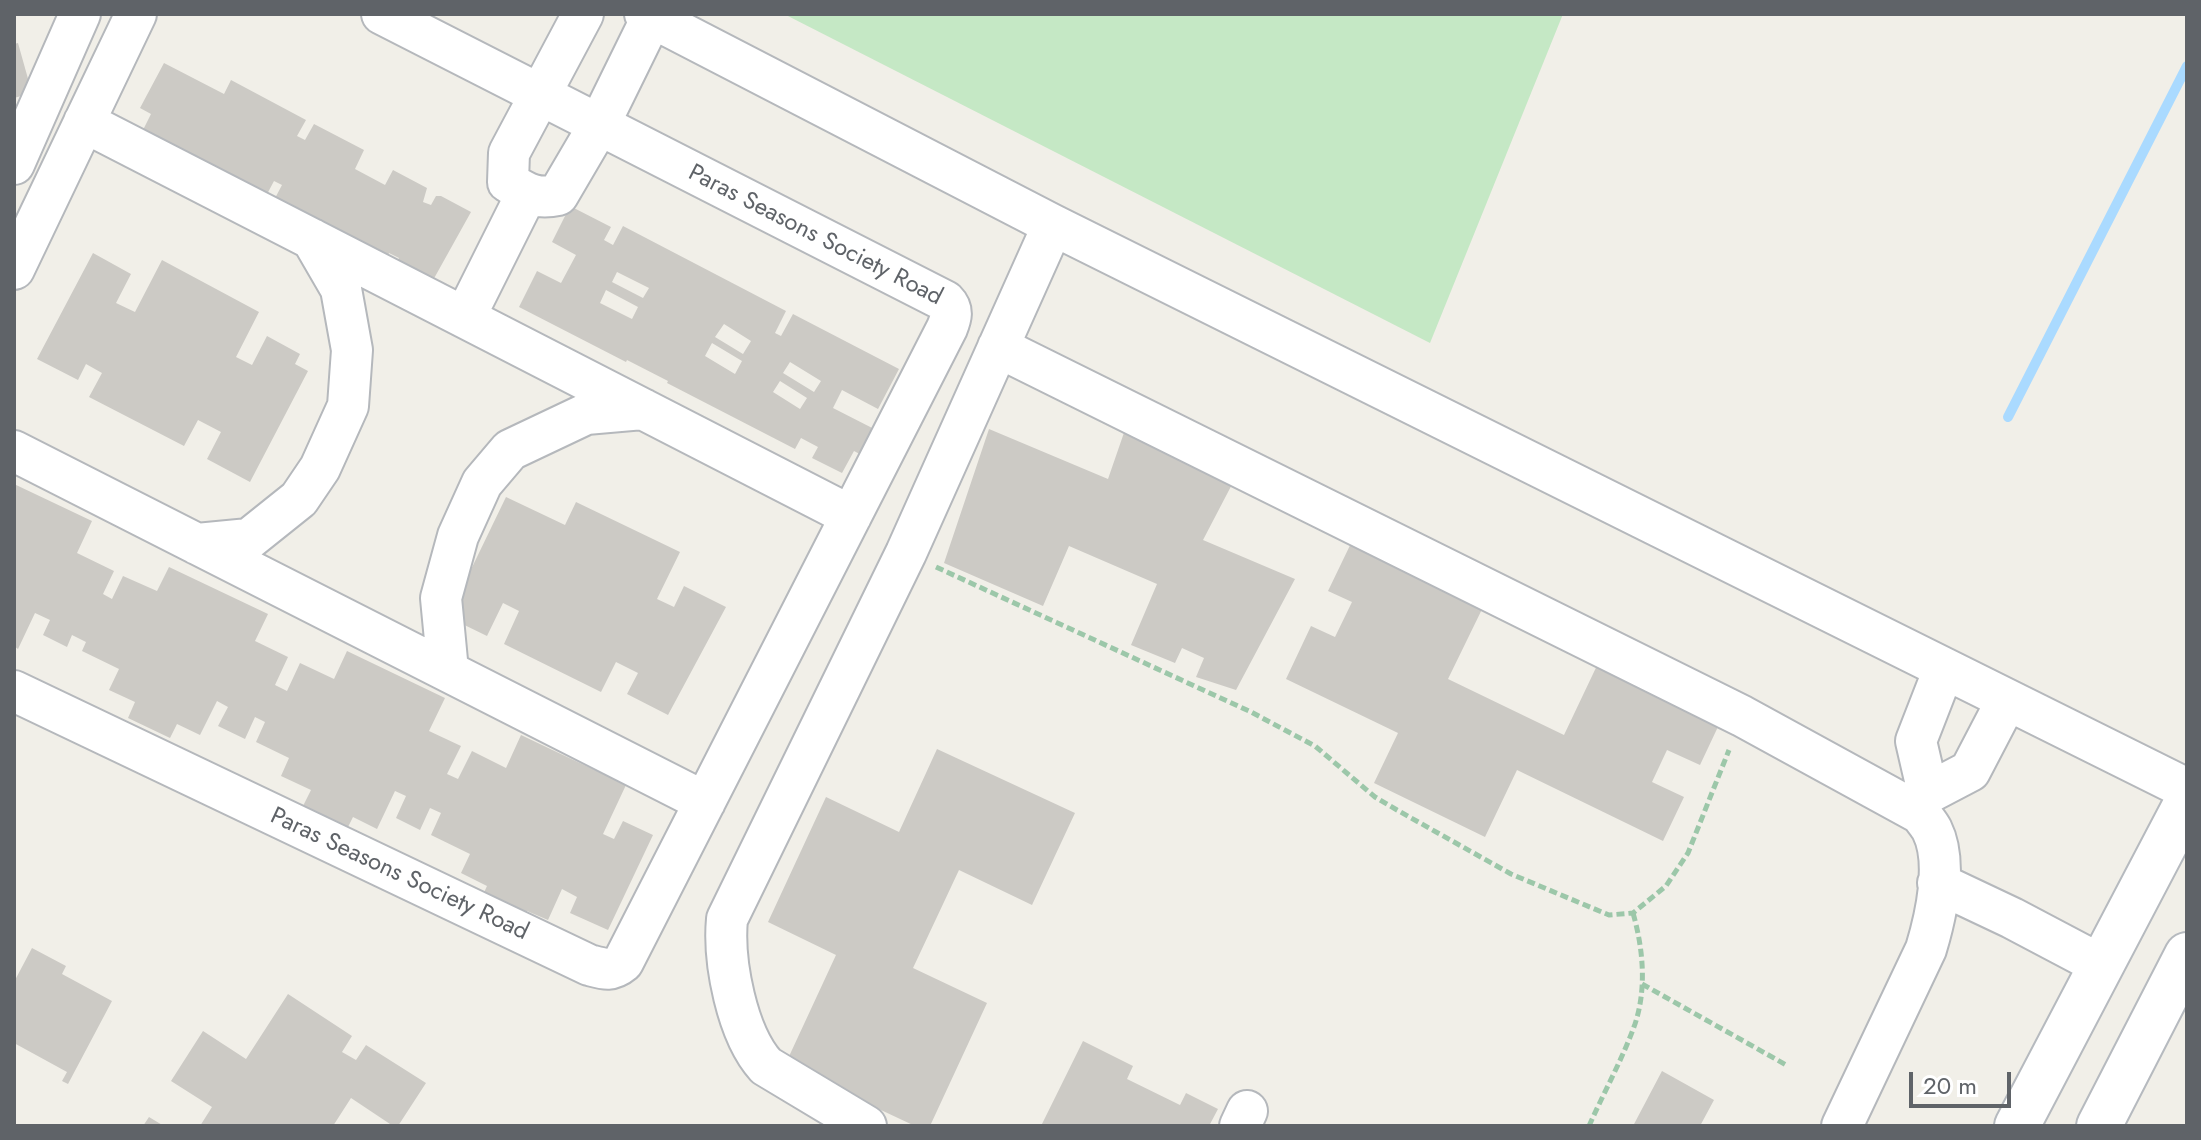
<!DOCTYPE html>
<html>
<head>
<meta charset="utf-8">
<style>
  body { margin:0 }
  #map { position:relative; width:2201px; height:1140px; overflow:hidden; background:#f1efe8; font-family:Jost,sans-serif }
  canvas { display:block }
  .frame { position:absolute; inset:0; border:16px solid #5f6368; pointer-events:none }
  .scale { position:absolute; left:1909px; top:1072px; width:102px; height:36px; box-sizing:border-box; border:4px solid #5f6368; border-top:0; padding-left:10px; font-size:24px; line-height:28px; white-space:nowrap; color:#5f6368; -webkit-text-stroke:6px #fff; paint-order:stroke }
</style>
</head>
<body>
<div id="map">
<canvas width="2201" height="1140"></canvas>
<div class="frame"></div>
<div class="scale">20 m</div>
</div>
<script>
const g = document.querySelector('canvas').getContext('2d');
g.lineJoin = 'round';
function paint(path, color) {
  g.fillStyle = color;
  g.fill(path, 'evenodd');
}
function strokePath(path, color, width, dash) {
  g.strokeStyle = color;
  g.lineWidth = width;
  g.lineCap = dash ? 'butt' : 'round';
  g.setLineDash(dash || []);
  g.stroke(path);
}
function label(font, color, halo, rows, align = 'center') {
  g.font = font + ' Jost,sans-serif';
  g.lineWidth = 6;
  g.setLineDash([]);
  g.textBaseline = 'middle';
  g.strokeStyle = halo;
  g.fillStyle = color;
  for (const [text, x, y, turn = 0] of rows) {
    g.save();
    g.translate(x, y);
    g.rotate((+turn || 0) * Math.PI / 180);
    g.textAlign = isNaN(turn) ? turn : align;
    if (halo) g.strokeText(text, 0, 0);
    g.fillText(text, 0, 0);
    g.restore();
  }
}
paint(new Path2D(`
  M784,14H1563L1430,343Z`), '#c5e8c5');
strokePath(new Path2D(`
  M2008,417L2187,66`), '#aadaff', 10);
paint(new Path2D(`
  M18,43L32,93L14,98V44Z
  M164,63L224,94L231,80L306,120L297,136L305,140L314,124L364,150L355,169L385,185L393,170L427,188L423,202L431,205L436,196H441L471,212L432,282L396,264L399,258L389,253L387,259L273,202L282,185L274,181L265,198L140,136L151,114L140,108Z
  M570,206L611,227L604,240L613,245L623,226L786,311L775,333L781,336L793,314L899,369L878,409L842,390L833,408L882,433L869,459L854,451L842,473L812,458L818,447L801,438L795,449L667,383L668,381L627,360L626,362L519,307L537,271L561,283L576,255L552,242ZM617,272L649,288L643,298L612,282ZM606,290L638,307L632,319L600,303ZM724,324L751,341L743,354L715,337ZM712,343L742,361L735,374L705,356ZM790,362L821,381L814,392L783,373ZM780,381L807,398L800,409L773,392Z
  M93,253L131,274L116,303L135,312L162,260L259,312L236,357L252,365L267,336L300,354L295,364L308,371L250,482L207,459L221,432L198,420L184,446L89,397L102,373L86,364L78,380L37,359Z
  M1127,424L1239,471L1203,540L1295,579L1236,690L1196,677L1204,658L1182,648L1175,663L1131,645L1157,584L1069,546L1043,606L944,563L989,429L1108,479Z
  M14,484L92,521L77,553L114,571L103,594L112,599L123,576L157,591L169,567L268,614L255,641L288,657L275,685L287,691L300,663L334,679L347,651L445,698L429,731L461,746L447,774L458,779L472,751L506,768L521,735L626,785L603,834L614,839L623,821L653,835L608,930L570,913L577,897L562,889L548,920L527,911L523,919L481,899L487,886L461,873L470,854L431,835L441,813L430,808L420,830L396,818L406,796L395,791L377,829L353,817L348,827L303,806L311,790L281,776L289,758L256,742L265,722L255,717L245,739L218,726L228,707L217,701L200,735L177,724L170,738L128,718L135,702L109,690L119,669L82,651L86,642L72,635L67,647L43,635L50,620L35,613L18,649L14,646Z
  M506,497L565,525L576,502L680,552L657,599L674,607L684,586L726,607L668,715L627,694L638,673L616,662L601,692L504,644L519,611L503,603L487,636L448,617Z
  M1355,535L1487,599L1448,679L1564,735L1602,655L1724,714L1700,765L1667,750L1652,782L1684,797L1663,841L1517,770L1485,837L1374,783L1398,733L1286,679L1311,626L1335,637L1352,602L1328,591Z
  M937,749L1075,813L1032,905L959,870L913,968L987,1003L930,1126H915L785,1065L836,955L768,922L826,797L899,832Z
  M32,948L66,966L62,974L112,1001L68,1084L62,1081L67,1072L14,1043V982Z
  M288,994L352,1036L342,1052L356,1060L366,1045L426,1083L398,1126H393L351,1098L333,1126H200L212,1107L171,1081L203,1031L246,1059Z
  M1083,1041L1133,1066L1127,1079L1180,1105L1186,1093L1218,1109L1209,1126H1041Z
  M1662,1071L1714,1100L1700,1126H1633Z
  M149,1117L164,1126H143Z`), '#cccac5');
const street = new Path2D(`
  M583,14L509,153L508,182C526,193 536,200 558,195L599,125L652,17
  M645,14L1053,225L2187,789
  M84,122L851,516
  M14,164L80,14
  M14,269L136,14
  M465,317L527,193
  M998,347L1742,716L1921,814C1924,819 1929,824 1932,830C1948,862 1936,916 1926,949L1842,1126
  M14,451L705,802
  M197,544L249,539L299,499L320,468L348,406L352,350L341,289L312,239
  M1944,669L1916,741L1928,793L1970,771L2007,700
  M448,671L441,598L458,536L482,483L510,450L586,414L643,409
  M14,691L589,965C604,969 611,972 623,962L947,328C951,318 954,310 945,301L382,14
  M1938,883L2012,918L2101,965
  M866,1126L766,1066C737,1034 723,962 727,919L906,553L1053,225
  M1240,1126L1247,1111`);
const secondary = new Path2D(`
  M2017,1126L2187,802
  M2099,1126L2187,955`);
strokePath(street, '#b5b8bc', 44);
strokePath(secondary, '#b6babf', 48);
strokePath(new Path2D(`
  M936,567L1251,712L1315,746L1375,797L1397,810L1511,874L1609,915L1633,913L1666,886L1688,853L1729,750
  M1642,984L1788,1066
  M1589,1126C1604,1092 1623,1058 1635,1024C1647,988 1643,948 1633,913`), '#9cc7a9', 5, [8, 4]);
strokePath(street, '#fff', 40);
strokePath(secondary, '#fff', 44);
label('24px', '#5f6368', '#fff', [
  ["Paras Seasons Society Road",815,236,27],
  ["Paras Seasons Society Road",399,875,25]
]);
</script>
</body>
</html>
